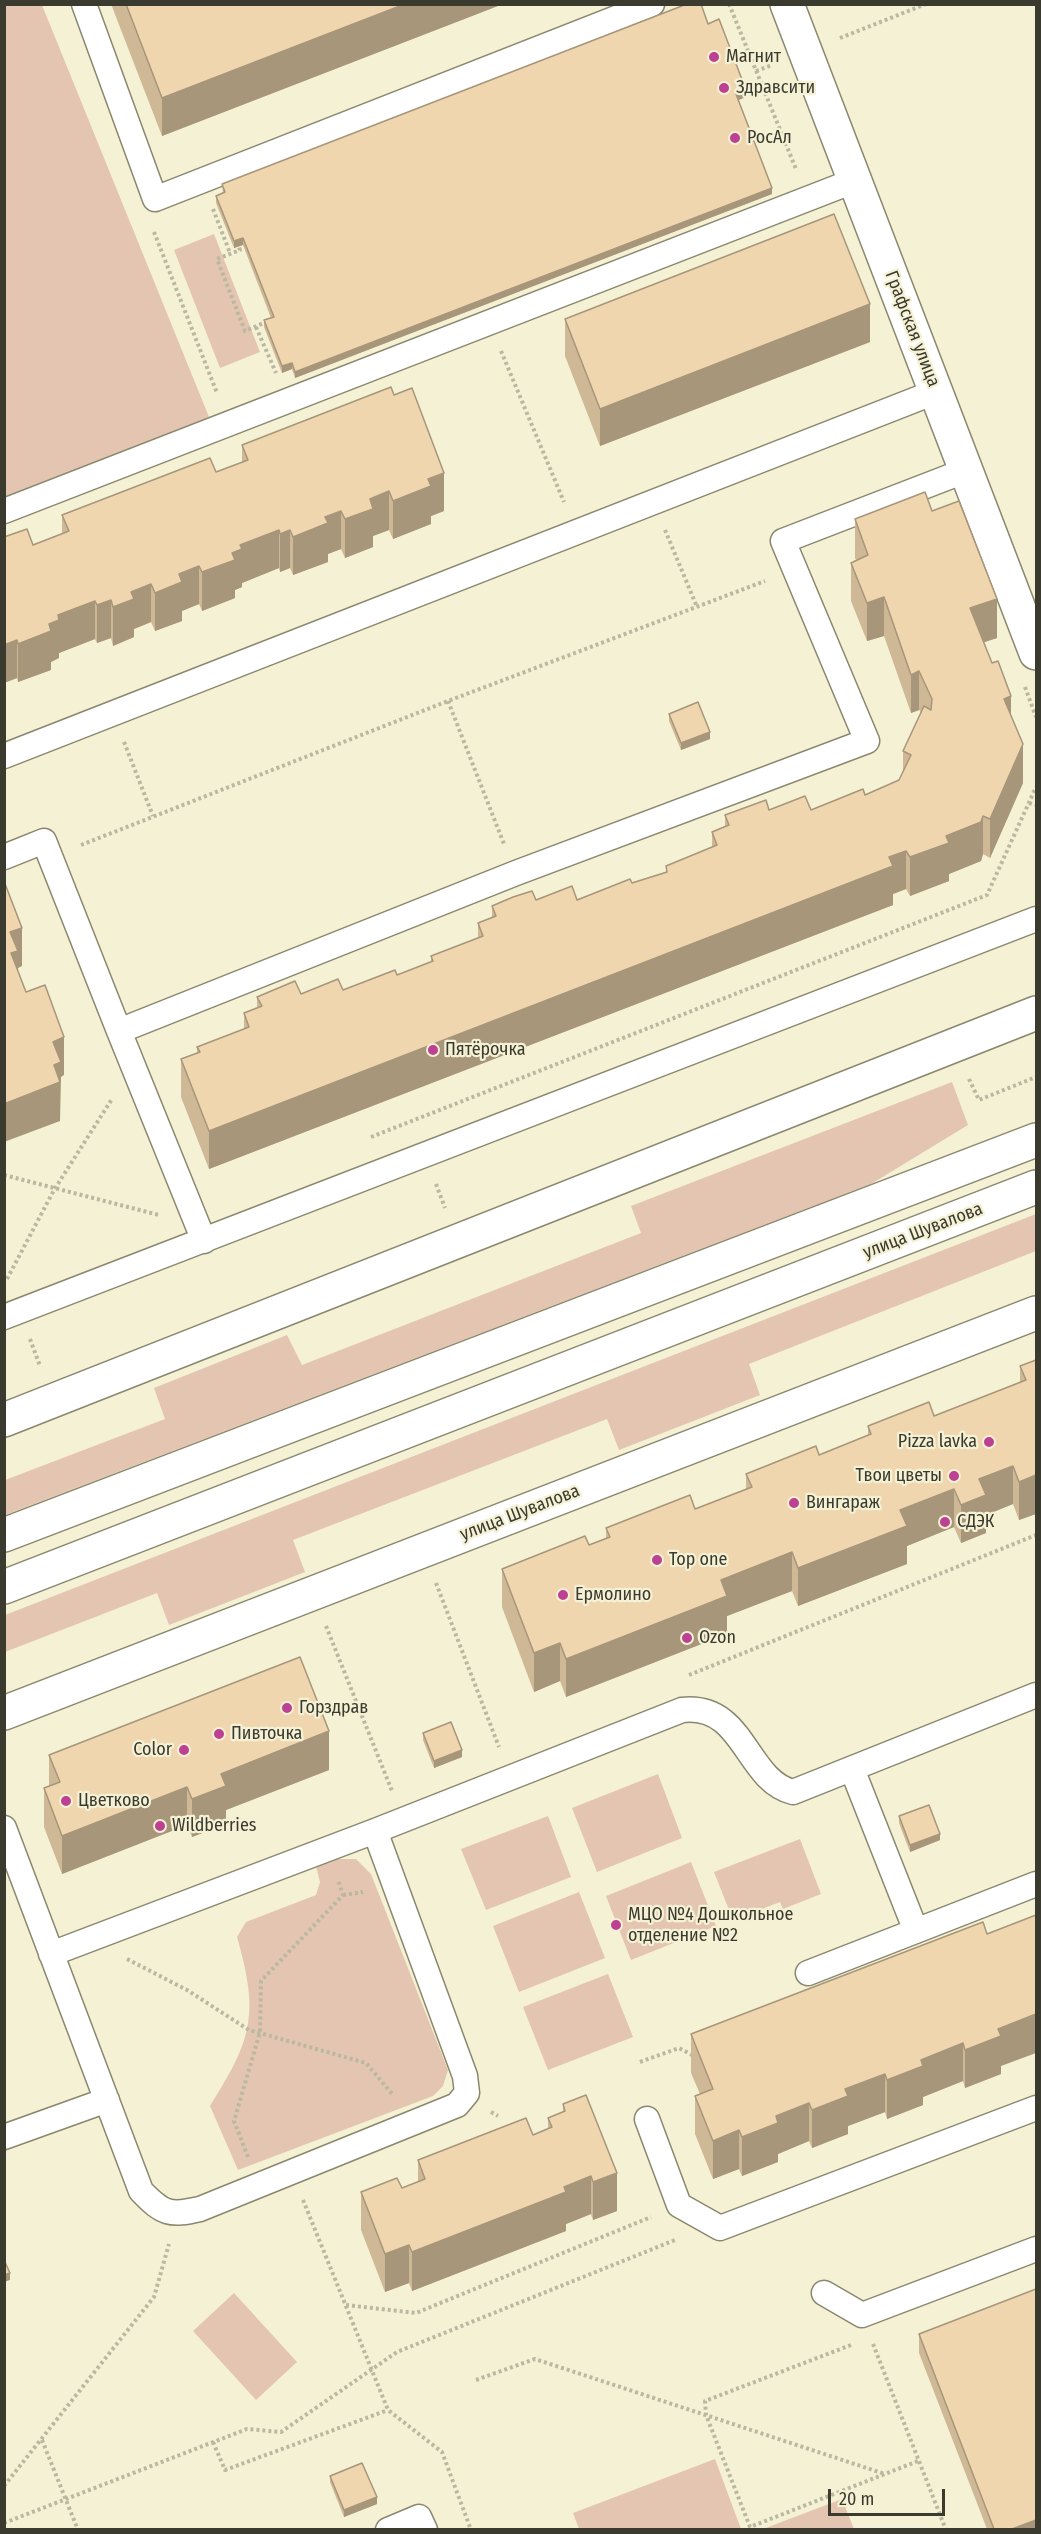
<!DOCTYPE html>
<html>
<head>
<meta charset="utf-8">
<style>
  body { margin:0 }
  #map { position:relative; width:1041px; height:2534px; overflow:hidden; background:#f4f1d5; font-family:"Fira Sans Condensed",sans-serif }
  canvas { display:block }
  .frame { position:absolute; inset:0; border:6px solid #3b3a2f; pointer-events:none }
  .scale { position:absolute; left:828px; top:2489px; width:117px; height:27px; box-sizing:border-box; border:3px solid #3b3a2f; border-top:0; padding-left:8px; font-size:18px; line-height:21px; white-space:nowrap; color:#3b3a2f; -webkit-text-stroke:4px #f4f1d5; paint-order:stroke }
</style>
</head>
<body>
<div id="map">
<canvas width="1041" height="2534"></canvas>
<div class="frame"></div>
<div class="scale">20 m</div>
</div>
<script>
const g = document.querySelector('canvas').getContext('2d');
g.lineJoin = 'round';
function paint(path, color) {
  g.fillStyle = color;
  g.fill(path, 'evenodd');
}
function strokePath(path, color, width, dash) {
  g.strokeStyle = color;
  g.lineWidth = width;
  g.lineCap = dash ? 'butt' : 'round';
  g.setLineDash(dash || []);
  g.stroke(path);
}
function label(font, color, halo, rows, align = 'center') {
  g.font = font + ' "Fira Sans Condensed",sans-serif';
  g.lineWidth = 4.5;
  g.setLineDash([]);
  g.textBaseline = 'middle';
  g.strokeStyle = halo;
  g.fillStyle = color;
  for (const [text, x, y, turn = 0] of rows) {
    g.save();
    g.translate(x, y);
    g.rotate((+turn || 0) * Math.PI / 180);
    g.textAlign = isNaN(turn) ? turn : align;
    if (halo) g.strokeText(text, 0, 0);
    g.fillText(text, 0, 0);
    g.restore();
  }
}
paint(new Path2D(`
  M5,4L42,5L209,417L5,496Z
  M214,234L260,352L220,368L174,250Z
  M952,1082L968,1125L871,1184L5,1515V1480L165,1419L154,1388L287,1335L302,1365L641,1233L631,1206Z
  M1036,1214V1251L749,1364L760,1395L619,1450L607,1419L293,1540L305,1572L169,1625L157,1593L5,1652V1615Z
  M658,1774L682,1838L597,1872L572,1808Z
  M548,1816L571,1877L486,1910L461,1849Z
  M800,1839L821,1894L783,1909L780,1902L733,1920L714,1872Z
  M337,1859H356L371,1874L448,2070L443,2086L433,2096L238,2170L210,2106C253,2038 259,2014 237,1937L246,1922L316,1895L320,1882L316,1866Z
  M691,1862L716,1926L631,1960L606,1896Z
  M579,1892L605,1958L519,1992L493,1926Z
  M608,1974L633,2037L548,2070L523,2007Z
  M234,2293L297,2362L256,2400L193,2331Z
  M715,2459L741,2529H579L573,2513Z
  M842,2499L854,2529H763Z`), '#e4c5b1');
const lane = new Path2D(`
  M84,4L155,199L652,4
  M4,511L856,180
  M4,756L935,392
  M4,857L44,841L119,1031
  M204,1241L119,1031L516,873L867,741L783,541L967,470
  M4,1317L1036,919
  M852,1769L916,1931
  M4,1828L141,2191C163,2214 170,2216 200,2209L457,2105L467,2093L465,2076L375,1831
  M51,1954L375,1831L682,1710C745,1703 745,1780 793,1792L1036,1695
  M808,1973L1036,1884
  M647,2119L679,2205L720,2228L1036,2108
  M4,2137L107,2100
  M824,2293L862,2315L1036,2249
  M388,2530L419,2517L425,2530`);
const street = new Path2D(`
  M787,4L1036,653
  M4,1420L1036,1013
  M4,1713L1036,1313`);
const secondary = new Path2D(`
  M4,1535L1036,1140
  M4,1587L1036,1187`);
strokePath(lane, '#8a876e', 27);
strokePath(street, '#8a876e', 36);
strokePath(secondary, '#8a876e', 36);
strokePath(new Path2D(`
  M729,4L796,169
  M840,38L926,4
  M756,71L772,65
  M213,209L230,253
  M154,232L217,393
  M237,242L240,250L217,259L245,331L266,322
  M256,327L276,373
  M501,351L564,502
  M665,530L697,607
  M1025,687L1036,717
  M448,701L504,844
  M124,742L153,816
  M1029,803L1036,805
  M81,845L448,701L765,581
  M969,1079L979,1100L1036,1077
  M371,1137L987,895L1036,787
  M4,1175L159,1215
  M436,1184L445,1208
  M7,1279L54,1190L112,1099
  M30,1339L40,1366
  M436,1583L499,1747
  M326,1626L392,1791
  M689,1675L1036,1535
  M343,1895L363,1892
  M127,1959L187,1990L249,2030L366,2063L393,2095
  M640,2062L679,2048L694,2056
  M491,2112L498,2116
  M248,2157L234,2121L260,2032L261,1981L343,1895L338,1880
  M303,2200L388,2410L442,2452L471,2530
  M346,2305L416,2313L651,2217
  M873,2344L946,2530
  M851,2345L705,2401L706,2415L750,2527L918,2461
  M476,2380L535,2359L885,2474
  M42,2440L78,2530
  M213,2442L225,2470L388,2410
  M4,2486L154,2297L169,2244
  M4,2523L247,2429L281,2432L397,2352L675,2240`), '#bab8a1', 4, [3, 3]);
strokePath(lane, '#fff', 24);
strokePath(street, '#fff', 33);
strokePath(secondary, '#fff', 33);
paint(new Path2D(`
  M111,4H503L162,136Z
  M708,24L746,97L738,100L772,194L295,378L292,369L282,373L264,327V320L271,318L243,245L234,248L216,203V196L223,193L222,184Z
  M565,319L870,342L600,446L565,356Z
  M394,395L444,511L431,516V524L393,539L389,530L373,536V547L345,558L341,549L328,554V562L293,575L290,568L280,572L279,568L242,583V587L235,590V598L202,611L199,604L182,611V621L155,631L151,622L134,629V637L113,646L111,638L97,643L95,639L59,653V658L51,662V670L18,682L17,678L4,683V537L33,545L62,534V515L216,472L242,463V445Z
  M932,511L997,638L983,642L1011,716L1023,783L990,858L983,854L981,861L949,874V881L910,896L906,889L893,894V905L209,1169L181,1097V1059L197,1053V1047L244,1029V1013L257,1008V997L343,990L397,975L431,962V956L478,938V923L492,917V906L536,900H577L666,872V866L712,847V832L725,826V815L769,810H811L865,795L899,780L903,773V751L921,712L919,710L911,713L884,636L867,641L851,601V563L856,560L855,558V519Z
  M669,714L710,739L681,750L669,721Z
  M1036,1360V1514L1019,1520L1013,1504L986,1515V1533L961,1543L954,1527L907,1546V1564L798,1606L792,1591L727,1616V1634L566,1697L560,1681L534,1692L502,1607V1569L589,1545L606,1538V1528L695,1509L746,1489V1474L819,1455L868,1436V1426L934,1416L1020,1382V1366Z
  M423,1733L462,1757L434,1768L423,1740Z
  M49,1755L329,1770L226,1810V1824L192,1837L187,1825L62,1874L44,1827V1788L49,1786Z
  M899,1816L940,1840L910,1852L899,1823Z
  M975,1925L1001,2066V2074L965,2088L963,2081L923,2097V2105L887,2119L885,2112L848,2126V2134L812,2148L809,2141L778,2154V2162L742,2176L739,2169L713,2179L695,2134V2096L700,2094L691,2073V2034Z
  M563,2104L617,2211L593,2220L591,2214L566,2224V2231L412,2291L409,2283L385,2292L361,2230V2192L402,2188L418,2182V2160L533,2135L548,2129V2118L563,2112Z
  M919,2334L1036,2529H987L919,2353Z
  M330,2476L377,2504L344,2517L330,2482Z`), '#ceb896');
paint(new Path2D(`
  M405,4H503L162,136V98Z
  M746,90V97L736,101V94Z
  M772,188V194L295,378V372Z
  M243,238V245L234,248V241Z
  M870,304V342L600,446V409Z
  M292,363V369L282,373V366Z
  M444,473V511L431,516V524L393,539V501L428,479Z
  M389,491V530L373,536V547L345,558V519L370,499Z
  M341,511V549L328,554V562L293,575V537L325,517Z
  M279,530V568L242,583V587L235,590V598L202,611V572L232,553L240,545Z
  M290,530V568L280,572V534Z
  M199,566V604L182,611V621L155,631V593L179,574Z
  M151,584V622L134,629V637L113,646V607L131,592Z
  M884,597V636L867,641V603Z
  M997,599V638L970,647V608Z
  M111,600V638L97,643V605Z
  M95,601V639L59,653V658L51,662V670L18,682V644L49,624L58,615Z
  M17,640V678L4,683V645Z
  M919,671V710L911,713V675Z
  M1011,696V735L1004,699Z
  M710,732V739L681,750V743Z
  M1023,744V783L990,858V819Z
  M983,816V854L981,861L949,874V881L910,896V857Z
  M906,851V889L893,894V905L209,1169V1131Z
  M22,928V966L18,968V989L11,991L10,932Z
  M64,1037V1075L61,1077L60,1121L4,1142V1104L53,1042Z
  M1013,1466V1504L986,1515V1533L961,1543V1505L979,1479Z
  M1036,1475V1514L1019,1520V1482Z
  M954,1489V1527L907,1546V1564L798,1606V1568L900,1510Z
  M792,1552V1591L727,1616V1634L566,1697V1659L721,1580Z
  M560,1643V1681L534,1692V1653Z
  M329,1731V1770L226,1810V1824L192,1837V1799L221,1774Z
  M462,1750V1757L434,1768V1761Z
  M187,1787V1825L62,1874V1836Z
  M940,1834V1840L910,1852V1845Z
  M1036,2014V2053L1001,2066V2074L965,2088V2050L998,2029Z
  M963,2043V2081L923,2097V2105L887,2119V2080L921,2060Z
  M885,2074V2112L848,2126V2134L812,2148V2110L845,2089Z
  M809,2103V2141L778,2154V2162L742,2176V2137L776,2116Z
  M739,2130V2169L713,2179V2141Z
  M617,2173V2211L593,2220V2182Z
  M591,2176V2214L566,2224V2231L412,2291V2252L564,2187Z
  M409,2245V2283L385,2292V2254Z
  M10,2273V2280L4,2282V2275Z
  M377,2497V2504L344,2517V2510Z
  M1036,2520V2529H1012Z`), '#a7967a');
const building = new Path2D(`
  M126,4H405L162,98Z
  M687,4H701L708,24L719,19L746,90L736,94L772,188L295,372L292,363L282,366L264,320L274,317L243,238L234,241L216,196L225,192L222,184Z
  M834,214L870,304L600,409L565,319Z
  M391,387L394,395L412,388L444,473L428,479L431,486L393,501L389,491L370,499L373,509L345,519L341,511L325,517L328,523L293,537L290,530L280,534L279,530L240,545L242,549L232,553L235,560L202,572L199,566L179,574L182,582L155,593L151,584L131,592L134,599L113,607L111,600L97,605L95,601L58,615L59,620L49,624L51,631L18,644L17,640L4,645V537L27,529L33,545L69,531L62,515L210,458L216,472L248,460L242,445Z
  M925,492L932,511L959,501L997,599L970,608L992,663L998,661L1011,696L1004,699L1023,744L990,819L983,816L981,822L946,836L949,843L910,857L906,851L889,857L893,866L209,1131L181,1059L200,1052L197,1047L249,1027L244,1013L262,1006L257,997L295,981L301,994L338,979L343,990L395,970L397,975L433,961L431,956L483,936L478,923L496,916L492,906L513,897L532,891L536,900L572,886L577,900L630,879L632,883L667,872L666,866L717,845L712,832L729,825L725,815L766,800L769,810L805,796L811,810L863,789L865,795L899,780L911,755L903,751L924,706L931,710L932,699L919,671L911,675L884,597L867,603L851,563L868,555L855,519Z
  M698,702L710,732L681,743L669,714Z
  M4,881L22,928L10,932L18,951L11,953L26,992L45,985L64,1037L53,1042L61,1062L54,1065L60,1082L4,1104Z
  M1036,1360V1475L1019,1482L1013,1466L979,1479L986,1495L961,1505L954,1489L900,1510L907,1526L798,1568L792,1552L721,1580L727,1596L566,1659L560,1643L534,1653L502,1569L585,1536L589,1545L610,1537L606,1528L690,1495L695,1509L752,1487L746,1474L816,1446L819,1455L871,1434L868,1426L929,1402L934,1416L1026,1380L1020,1366Z
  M300,1657L329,1731L221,1774L226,1786L192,1799L187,1787L62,1836L44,1788L60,1782L49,1755Z
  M451,1722L462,1750L434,1761L423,1733Z
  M929,1805L940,1834L910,1845L899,1816Z
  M1036,1915V2014L998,2029L1001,2036L965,2050L963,2043L921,2060L923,2066L887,2080L885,2074L845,2089L848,2096L812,2110L809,2103L776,2116L778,2123L742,2137L739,2130L713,2141L695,2096L713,2089L691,2034L975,1925L983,1922L987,1934Z
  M586,2095L617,2173L593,2182L591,2176L564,2187L566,2192L412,2252L409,2245L385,2254L361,2192L397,2178L402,2188L425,2179L418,2160L526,2118L533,2135L552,2127L548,2118L565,2111L563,2104Z
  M4,2260L10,2273L4,2275Z
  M1036,2289V2520L1012,2529H994L919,2334Z
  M362,2463L377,2497L344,2510L330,2476Z`);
paint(building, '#efd6ae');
strokePath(building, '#a7967a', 1.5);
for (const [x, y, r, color] of [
  [714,57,6,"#bc4192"],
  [724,88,6,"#bc4192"],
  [735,138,6,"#bc4192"],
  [433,1050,6,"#bc4192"],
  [989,1442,6,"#bc4192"],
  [954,1476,6,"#bc4192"],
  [794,1503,6,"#bc4192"],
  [945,1522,6,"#bc4192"],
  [657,1560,6,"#bc4192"],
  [563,1595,6,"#bc4192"],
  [687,1638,6,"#bc4192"],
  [287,1708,6,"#bc4192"],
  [219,1734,6,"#bc4192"],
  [184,1750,6,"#bc4192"],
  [66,1801,6,"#bc4192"],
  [160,1826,6,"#bc4192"],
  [616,1925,6,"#bc4192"]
]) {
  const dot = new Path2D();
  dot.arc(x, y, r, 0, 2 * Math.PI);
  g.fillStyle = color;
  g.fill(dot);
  strokePath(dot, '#f4f1d5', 2);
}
label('18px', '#3b3a2f', '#f4f1d5', [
  ["Магнит",726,57],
  ["Здравсити",736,88],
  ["РосАл",747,138],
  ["Пятёрочка",445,1050],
  ["Pizza lavka",977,1442,"right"],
  ["Твои цветы",942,1476,"right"],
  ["Вингараж",806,1503],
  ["СДЭК",957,1522],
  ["Top one",669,1560],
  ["Ермолино",575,1595],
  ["Ozon",699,1638],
  ["Горздрав",299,1708],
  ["Пивточка",231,1734],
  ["Color",172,1750,"right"],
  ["Цветково",78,1801],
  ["Wildberries",172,1826],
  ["МЦО №4 Дошкольное",628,1915],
  ["отделение №2",628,1936]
], 'left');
label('18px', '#3b3a2f', '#f4f1d5', [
  ["Графская улица",912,329,69],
  ["улица Шувалова",923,1231,-21],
  ["улица Шувалова",520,1513,-21]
]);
</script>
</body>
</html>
